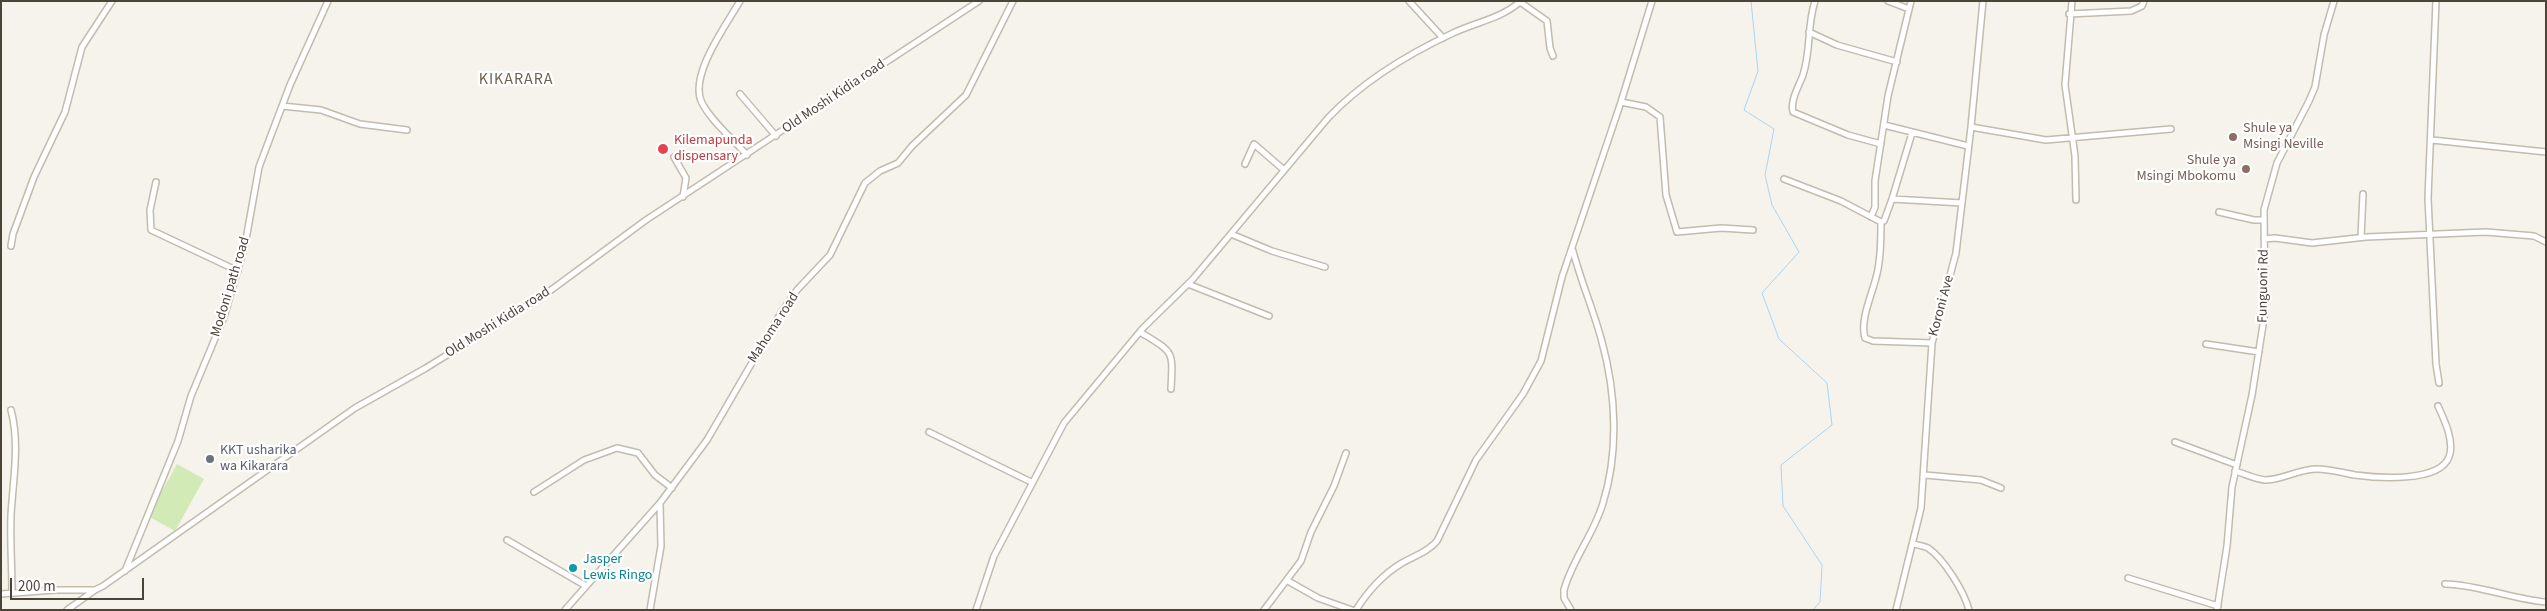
<!DOCTYPE html>
<html>
<head>
<meta charset="utf-8">
<style>
  body { margin:0 }
  #map { position:relative; width:2547px; height:611px; overflow:hidden; background:#f6f3ec; font-family:"Source Sans 3",sans-serif }
  canvas { display:block }
  .frame { position:absolute; inset:0; border:2px solid #4b4439; pointer-events:none }
  .scale { position:absolute; left:10px; top:578px; width:134px; height:22px; box-sizing:border-box; border:2px solid #4b4439; border-top:0; padding-left:6px; font-size:15px; line-height:18px; white-space:nowrap; color:#4b4439; -webkit-text-stroke:4px #fff; paint-order:stroke }
</style>
</head>
<body>
<div id="map">
<canvas width="2547" height="611"></canvas>
<div class="frame"></div>
<div class="scale">200 m</div>
</div>
<script>
const g = document.querySelector('canvas').getContext('2d');
g.lineJoin = 'round';
function paint(path, color) {
  g.fillStyle = color;
  g.fill(path, 'evenodd');
}
function strokePath(path, color, width, dash) {
  g.strokeStyle = color;
  g.lineWidth = width;
  g.lineCap = dash ? 'butt' : 'round';
  g.setLineDash(dash || []);
  g.stroke(path);
}
function label(font, color, halo, rows, align = 'center') {
  g.font = font + ' "Source Sans 3",sans-serif';
  g.lineWidth = 4.5;
  g.setLineDash([]);
  g.textBaseline = 'middle';
  g.strokeStyle = halo;
  g.fillStyle = color;
  for (const [text, x, y, turn = 0] of rows) {
    g.save();
    g.translate(x, y);
    g.rotate((+turn || 0) * Math.PI / 180);
    g.textAlign = isNaN(turn) ? turn : align;
    if (halo) g.strokeText(text, 0, 0);
    g.fillText(text, 0, 0);
    g.restore();
  }
}
paint(new Path2D(`
  M177,464L204,479L175,531L148,516Z`), '#d2eab5');
strokePath(new Path2D(`
  M1751,1L1758,71L1744,110L1774,129L1765,175L1772,205L1799,252L1762,293L1779,339L1827,383L1832,425L1781,465L1783,506L1822,565L1820,602L1813,610`), '#a9d4f2', 1);
const minor = new Path2D(`
  M740,1C727,24 688,76 702,103C712,122 733,139 747,155
  M1409,1L1443,38
  M1815,1C1807,25 1811,51 1803,75C1799,86 1790,100 1793,112L1848,135L1881,144
  M1888,1L1909,9
  M2072,1L2065,85L2075,156L2076,200
  M2436,1L2428,198L2436,364L2439,383
  M1520,2L1547,21L1550,48L1553,56
  M2069,14L2131,11L2142,6L2144,1
  M1809,32L1837,45L1897,62
  M740,94L776,136
  M1621,102L1646,107L1660,117L1666,195L1677,232L1721,228L1753,230
  M282,106L321,110L360,124L407,130
  M1884,125L1968,146
  M1971,127L2046,140L2171,129
  M2432,140L2546,152
  M674,157L686,178L683,197
  M1245,164L1254,144L1284,170
  M1784,179L1841,201L1881,222L1884,221L1892,199L1962,203
  M156,182L150,210L151,230L238,271
  M1892,199L1912,133
  M2219,212L2254,220H2263
  M1871,217L1875,207V181L1888,96L1911,1
  M1881,222C1881,238 1881,253 1878,269C1875,289 1859,318 1865,338L1873,341L1932,343
  M1231,234L1272,251L1325,267
  M2361,237L2363,194
  M2264,239L2275,238L2312,243L2366,237L2486,232L2534,236L2546,242
  M11,246L13,234L34,177L65,112L82,47L112,1
  M1188,284L1269,316
  M1140,332C1174,353 1173,349 1171,389
  M2206,344L2259,352
  M11,410C20,444 13,480 11,515C10,540 12,567 12,592
  M929,432L1031,482
  M2175,442L2237,465
  M2235,471C2245,474 2255,479 2265,480C2282,480 2299,469 2317,469C2330,469 2343,473 2355,475C2377,478 2439,483 2449,457C2455,442 2444,419 2438,406
  M1925,475L1981,480L2001,488
  M534,492L584,460L617,448L638,453L655,475L672,488
  M507,540L586,586
  M1913,544C1918,545 1924,546 1928,548C1944,559 1964,591 1969,610
  M125,571L178,441L191,396L224,317L245,245L259,167L290,85L328,1
  M2128,578L2218,606
  M1288,581L1318,598L1352,610
  M2445,584C2480,585 2512,599 2546,602
  M1,594L55,590H95L103,586L355,408L426,368L547,293L646,220L979,1
  M67,610L95,590
  M565,610L660,503L707,440L782,311L797,290L830,255L865,183L880,171L898,163L912,146L966,95L1013,1
  M650,610L661,546L660,504
  M976,610L994,556L1064,423L1143,328L1193,279L1328,118C1363,81 1406,55 1453,33C1476,22 1501,19 1521,1
  M1264,610L1301,561L1311,532L1334,486L1346,453
  M1356,610C1368,591 1382,575 1402,563C1414,556 1428,552 1437,541L1476,460L1523,394L1541,361L1562,277L1621,102L1652,1
  M1571,610L1564,598V590C1572,560 1594,534 1603,503C1619,452 1616,393 1602,342C1594,311 1581,282 1573,251
  M1896,610L1921,508L1932,343L1956,253L1971,127L1983,1
  M2217,610L2227,546L2232,487L2252,395L2265,312L2264,210L2277,163L2309,101L2315,87L2324,35L2334,1`);
strokePath(minor, '#c2bbae', 8);
strokePath(minor, '#fff', 5);
for (const [x, y, r, color] of [
  [2233,137,5,"#8d6e63"],
  [663,149,6,"#e0444e"],
  [2246,169,5,"#8d6e63"],
  [210,459,5,"#6b7280"],
  [573,568,5,"#0f9aa8"]
]) {
  const dot = new Path2D();
  dot.arc(x, y, r, 0, 2 * Math.PI);
  g.fillStyle = color;
  g.fill(dot);
  strokePath(dot, '#fff', 2);
}
label('14px', '#4b4439', '#fff', [
  ["Old Moshi Kidia road",834,97,-34],
  ["Funguoni Rd",2264,286,-89],
  ["Modoni path road",231,287,-73],
  ["Koroni Ave",1942,306,-75],
  ["Old Moshi Kidia road",498,323,-32],
  ["Mahoma road",774,328,-57]
]);
label('14px', '#785e54', '#fff', [
  ["Shule ya",2243,129],
  ["Msingi Neville",2243,145],
  ["Shule ya",2236,161,"right"],
  ["Msingi Mbokomu",2236,177,"right"]
], 'left');
label('14px', '#be3a42', '#fff', [
  ["Kilemapunda",674,141],
  ["dispensary",674,157]
], 'left');
label('14px', '#5b616d', '#fff', [
  ["KKT usharika",220,451],
  ["wa Kikarara",220,467]
], 'left');
label('14px', '#0d838f', '#fff', [
  ["Jasper",583,560],
  ["Lewis Ringo",583,576]
], 'left');
g.letterSpacing = '1px';
label('16px', '#6e6250', '#fff', [
  ["KIKARARA",516,80]
]);
g.letterSpacing = '0px';
</script>
</body>
</html>
